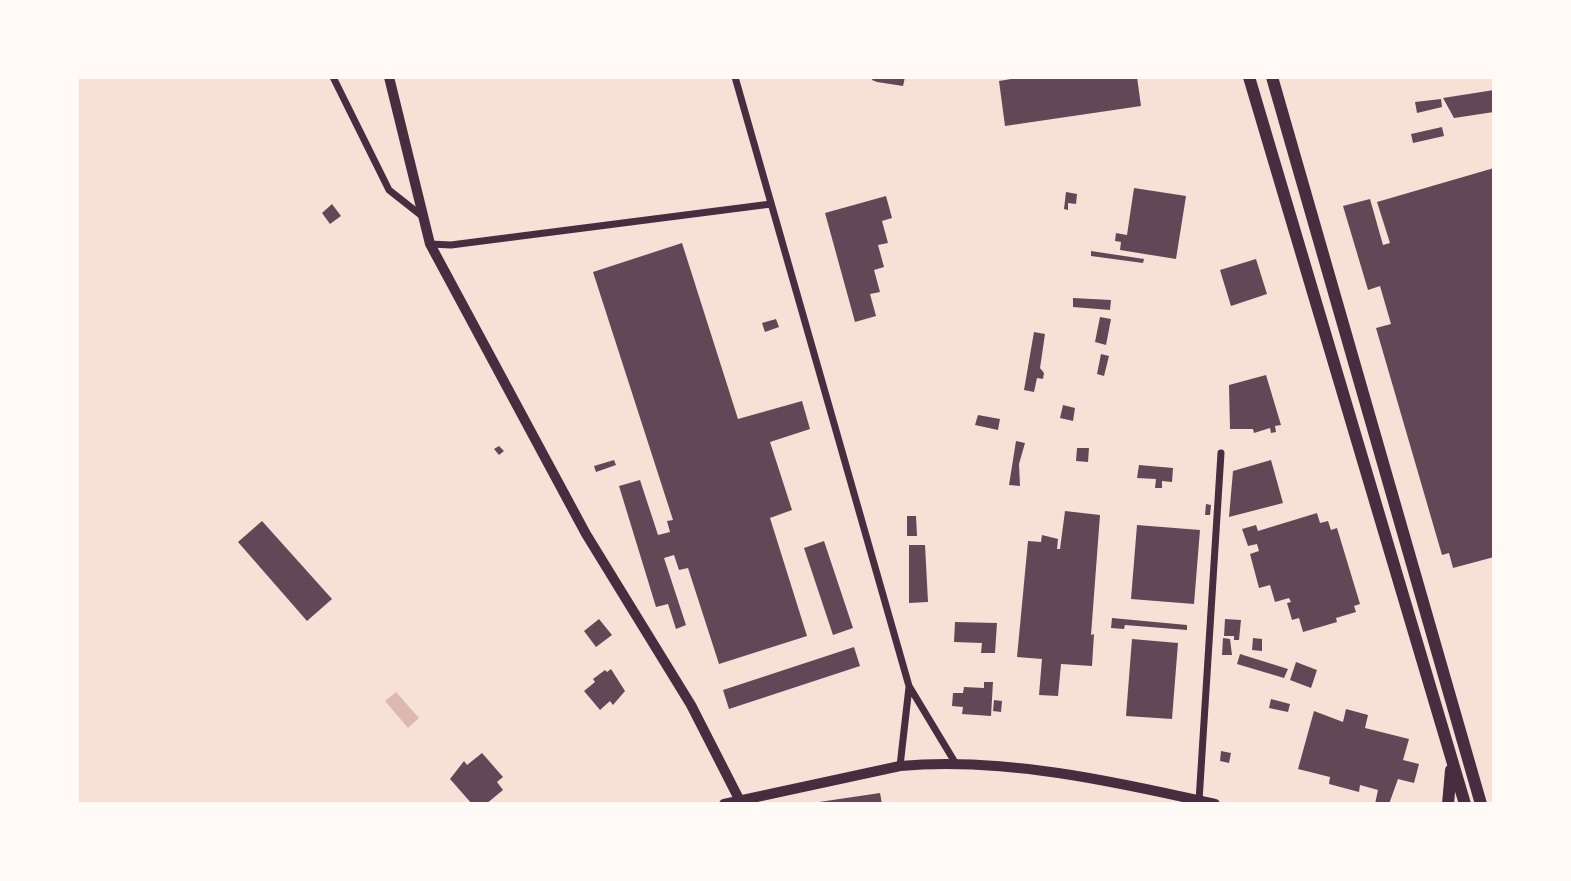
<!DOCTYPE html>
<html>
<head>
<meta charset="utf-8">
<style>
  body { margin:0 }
  #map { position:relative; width:1571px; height:881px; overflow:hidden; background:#f7e1d7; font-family:"Nunito Sans",sans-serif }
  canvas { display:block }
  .frame { position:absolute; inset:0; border:79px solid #fffaf5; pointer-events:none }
</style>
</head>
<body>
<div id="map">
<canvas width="1571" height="881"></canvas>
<div class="frame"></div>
</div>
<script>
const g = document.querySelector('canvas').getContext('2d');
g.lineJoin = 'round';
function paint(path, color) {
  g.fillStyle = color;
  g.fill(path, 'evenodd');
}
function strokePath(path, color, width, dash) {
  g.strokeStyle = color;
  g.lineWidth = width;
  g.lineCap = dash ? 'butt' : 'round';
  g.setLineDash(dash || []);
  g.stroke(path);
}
paint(new Path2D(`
  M396,692L419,718L408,728L385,701Z`), '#dcb8b0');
paint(new Path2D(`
  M873,77H905L903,86L877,82L872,80Z
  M1023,77H1137L1141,106L1005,126L999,81Z
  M1494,90V112L1454,118L1443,98Z
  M1441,99L1442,107L1417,113L1415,102Z
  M1442,127L1444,136L1413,143L1411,134Z
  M1494,168V557L1453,568L1449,553L1442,555L1376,328L1391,324L1380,286L1368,290L1343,206L1370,199L1383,245L1390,243L1377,202Z
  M1134,188L1186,196L1176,259L1120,250L1121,242L1115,241L1116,233L1127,235Z
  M1066,192L1077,194L1076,204L1068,203V210L1064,209Z
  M886,196L892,218L882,221L888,243L878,245L884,267L874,270L880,292L870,294L876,316L855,322L825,213Z
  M332,204L341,216L330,224L322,213Z
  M682,243L738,419L802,401L810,429L770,442L792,510L770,518L807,636L719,664L688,568L679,570L674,555L664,558L686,625L676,629L668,604L656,607L619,486L640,480L658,535L670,532L667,521L673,520L593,272Z
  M1091,251L1144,259L1143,263L1091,256Z
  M1256,259L1267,294L1231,306L1220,270Z
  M1073,298L1111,300L1110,310L1073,307Z
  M1100,317L1111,319L1106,345L1095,342Z
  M776,319L779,327L765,332L762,323Z
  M1034,332L1045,334L1040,368L1044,373L1043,379L1037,378L1034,392L1024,390Z
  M1101,354L1109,356L1104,376L1097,374Z
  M1266,375L1281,425L1275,426L1276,432L1271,433L1270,428L1254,433L1253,429H1230L1229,385Z
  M1063,405L1075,408L1073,421L1060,418Z
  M978,415L1000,419L998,430L975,425Z
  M1016,441L1025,443L1019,464L1020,486L1009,485Z
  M499,446L504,451L499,455L494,449Z
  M1077,448H1089L1088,462L1076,461Z
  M614,460L616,465L596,472L594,466Z
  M1271,460L1283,503L1229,517L1233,471Z
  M1139,465L1173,468L1172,482L1162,481V488H1155L1156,479L1137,478Z
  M1206,504L1211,505L1210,515H1205Z
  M1065,511L1100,515L1091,635L1094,634L1092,666L1061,664L1058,696L1039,695L1042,659L1017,657L1028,541L1041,542L1042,535L1058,539L1057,549H1060Z
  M1317,513L1320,523L1328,521L1331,530L1337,528L1360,604L1354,606L1356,612L1336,618L1337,622L1303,632L1299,618L1292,620L1287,603L1291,602L1289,598L1275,602L1270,585L1259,588L1250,554L1259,551L1257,544L1248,546L1242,529L1256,525L1258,531Z
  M907,516H916L917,536H907Z
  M262,521L332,599L307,621L238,542Z
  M1137,525L1200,530L1194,604L1131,599Z
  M824,541L853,628L833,635L804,548Z
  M909,545H925L928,602L909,603Z
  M1112,618L1187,625V630L1125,625L1124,629L1111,628Z
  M599,619L612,635L596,647L584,631Z
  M1225,619L1241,620L1239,640H1234V636H1224Z
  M955,622L997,623L995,653H981L982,643L954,642Z
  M1223,638L1230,639L1232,655H1222Z
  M1253,638L1262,639V651L1252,650Z
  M1132,639L1178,643L1172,719L1126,716Z
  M854,647L860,666L729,709L723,690Z
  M1240,654L1288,669L1284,678L1237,664Z
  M1296,662L1317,670L1311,688L1290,680Z
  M611,669L625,691L613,705L610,701L600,710L584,691L595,682L593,679L605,670L607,672Z
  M984,682H993L991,716L962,714L963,707L952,706L953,693H963L964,687L984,688Z
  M1271,699L1290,704L1288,712L1269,708Z
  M994,700L1002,701L1001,712L993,711Z
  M1346,709L1368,715L1365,728L1409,739L1403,760L1419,764L1414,783L1398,779L1389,804H1375L1378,790L1360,785L1359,792L1329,784L1330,777L1298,769L1314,711L1343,722Z
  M1221,751L1231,753L1229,763L1220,761Z
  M482,753L503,777L497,782L503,790L486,804H472L450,779L464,761L467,765Z
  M880,793L882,804H819V802Z`), '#644757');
strokePath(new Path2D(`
  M333,77L389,190L422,216
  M735,77L909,686L956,764
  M430,244L451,245L771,204
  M900,766L909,687
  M1199,801L1221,453`), '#4a2c40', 7);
strokePath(new Path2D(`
  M389,77L430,244L586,534L691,705L739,799`), '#4a2c40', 10);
strokePath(new Path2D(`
  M724,804L900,766C1004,757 1113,781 1215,804`), '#4a2c40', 10);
strokePath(new Path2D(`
  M1249,77L1465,804
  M1272,77L1481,804
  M1448,804L1451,770`), '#4a2c40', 12);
</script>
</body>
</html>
